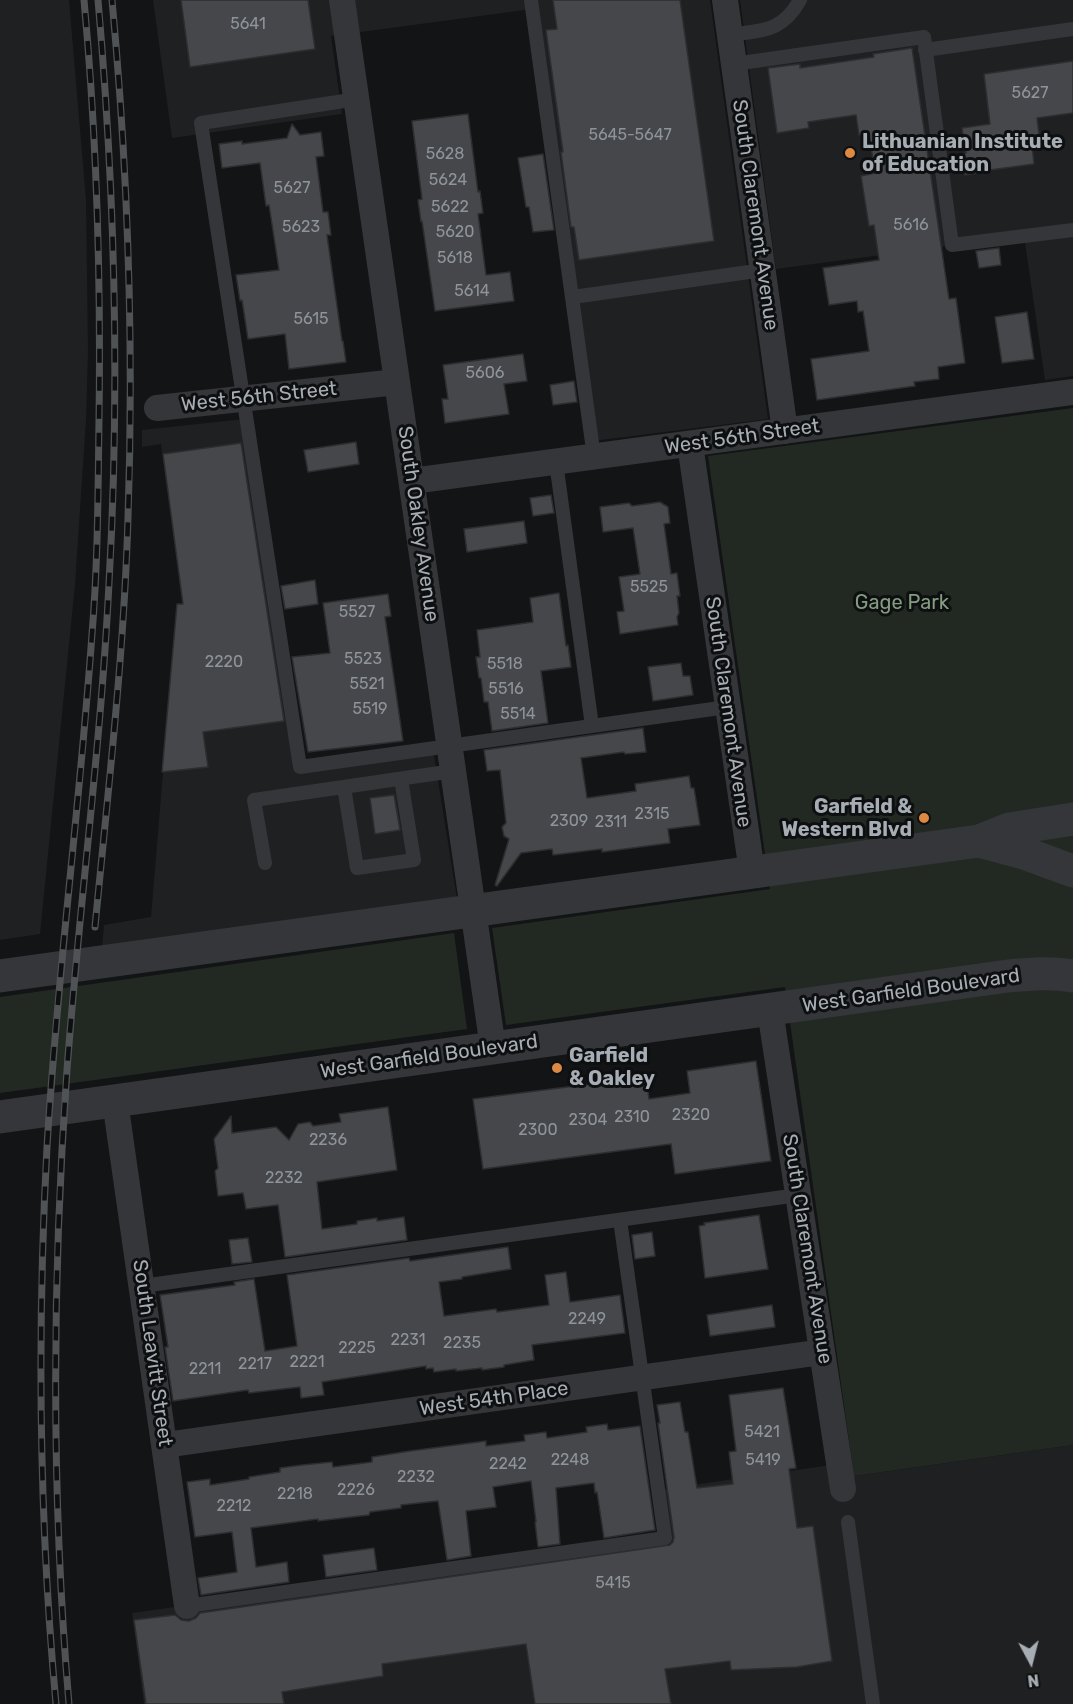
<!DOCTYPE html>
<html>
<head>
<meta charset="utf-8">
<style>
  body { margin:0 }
  #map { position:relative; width:1073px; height:1704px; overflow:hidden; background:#131415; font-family:Rubik,sans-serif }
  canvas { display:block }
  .north { position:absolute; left:1001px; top:1632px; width:60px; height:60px; -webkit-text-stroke:4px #0e0f10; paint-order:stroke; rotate:173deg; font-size:16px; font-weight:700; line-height:24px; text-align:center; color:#a7adb4 }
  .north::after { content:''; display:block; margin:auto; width:21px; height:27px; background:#a7adb4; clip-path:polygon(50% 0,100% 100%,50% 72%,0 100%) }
</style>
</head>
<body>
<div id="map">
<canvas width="1073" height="1704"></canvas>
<div class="north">N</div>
</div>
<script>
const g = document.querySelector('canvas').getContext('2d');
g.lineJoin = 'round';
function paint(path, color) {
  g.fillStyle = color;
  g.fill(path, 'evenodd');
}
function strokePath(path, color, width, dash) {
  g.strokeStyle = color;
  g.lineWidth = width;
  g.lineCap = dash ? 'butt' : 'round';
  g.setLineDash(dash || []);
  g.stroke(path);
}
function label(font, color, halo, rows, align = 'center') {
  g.font = font + ' Rubik,sans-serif';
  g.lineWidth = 6;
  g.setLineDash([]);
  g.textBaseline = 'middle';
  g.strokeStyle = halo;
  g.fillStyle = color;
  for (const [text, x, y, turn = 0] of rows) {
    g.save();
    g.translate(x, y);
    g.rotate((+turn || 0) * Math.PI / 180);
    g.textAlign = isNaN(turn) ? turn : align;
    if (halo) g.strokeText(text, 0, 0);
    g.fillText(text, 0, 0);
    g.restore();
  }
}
paint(new Path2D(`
  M0,0H69L86,200L88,350L86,420L75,584L40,934L0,940Z
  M153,0H710L768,419L593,441L532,9L331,36L342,114L172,138Z
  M740,0H1073V376L1045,380L1024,236L776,269Z
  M245,419L300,767L433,749L457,899L102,948L104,925L151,917L177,604L183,603L161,444L142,447V430Z
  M1073,1445V1704H144L132,1613L664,1538L658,1490L852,1462L855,1476Z`), '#1f2022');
paint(new Path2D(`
  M1073,408V1445L854,1476L785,987L506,1025L492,928L770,889L708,456Z
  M454,933L467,1029L0,1093V997Z`), '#222922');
const building = new Path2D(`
  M181,0H308L315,49L190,67Z
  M553,0H680L714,241L579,260L574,227H571L561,152H563L546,30L557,29Z
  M912,48L949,299L956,298L965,363L938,367L939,379L914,382L915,386L817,400L811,359L869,351L863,311L858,312L857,301L829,305L823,268L879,260L874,225L869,226L861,176L875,173L869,134L859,135L856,115L808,122L809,128L777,133L768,68L800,64V68L874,57L873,54Z
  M1073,61V113L1037,118L1040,143L1032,144L1034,164L990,170V171L965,175L962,154L966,153L962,128L990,124L984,74Z
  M468,114L478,192L480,191L483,213L478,214L486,275L510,272L514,301L435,311L422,221L421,222L418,200L422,199L412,121Z
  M292,124L300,135L321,132L324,156L316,157L323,212H328L331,235H327L342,341H343L346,362L289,369L285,334L248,339L242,300L240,301L236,275L279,270L269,205L266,206L260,163L222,168L219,144L242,141V144L287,138Z
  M543,154L554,230L533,232L529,207H526L518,158Z
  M999,248L1001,265L979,268L976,251Z
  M1027,312L1034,359L1002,363L995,317Z
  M523,354L527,381L504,384L509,414L445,423L442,399H448L443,365Z
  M574,381L577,402L553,405L550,385Z
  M356,442L359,464L308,472L304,450Z
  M241,443L284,721L203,732L208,767L162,772L177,604H183L163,454Z
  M551,495L554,513L533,516L530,498Z
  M660,502L668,507L670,523L664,524L671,574L677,573L680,596H677L679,613L677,617L678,625L620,634L617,612L624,611L619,577L640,574L633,528L603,532L600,507L629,503L632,506Z
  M524,521L527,543L467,552L464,529Z
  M315,580L318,604L285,609L281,586Z
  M559,593L566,646L568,645L571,667L541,671L548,723L492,731L488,702H484L481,678H479L476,657H480L477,630L533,622L530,598Z
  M388,594L391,616L385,617L403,741L308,752L292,657L330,653L323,603Z
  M681,663L683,676H690L693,695L653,701L648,667Z
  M643,728L646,752L625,754L624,752L581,758L587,798L636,791L635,784L689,776L691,788H694L700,825L668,829L670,843L602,852V849L553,855L552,849L521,853L497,886L495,885L509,839L504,836L502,827L506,823L500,770L487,771L484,750Z
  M394,795L400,830L375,834L370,798Z
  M756,1061L771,1161L675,1174L671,1144L483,1169L473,1099L646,1077L649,1099L690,1093L687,1071Z
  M388,1107L397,1170L317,1182L322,1229L357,1224V1221L377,1218V1221L404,1217L407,1240L285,1257L278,1205L246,1209L243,1193L218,1196L215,1171L218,1168L214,1139L231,1116L232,1133L276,1127L289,1140L298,1124L310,1122L313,1126L341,1122L339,1114Z
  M759,1215L768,1269L705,1278L699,1226L705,1225L704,1223Z
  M652,1232L655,1256L635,1259L632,1235Z
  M248,1238L252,1262L232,1264L229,1240Z
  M508,1247L511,1269L462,1277V1279L439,1282L444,1316L496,1309L497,1312L549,1305L545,1275L566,1272L570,1302L620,1295L625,1333L532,1345L534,1360L504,1365V1367L482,1370V1368L456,1371V1369L434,1372L433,1368L426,1369V1366L322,1382L324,1395L301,1398L300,1387L249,1393L248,1390L173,1401L165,1347H168L160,1295L235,1285L234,1282L254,1279L265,1351L297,1346L287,1275L409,1258L410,1261Z
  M772,1305L775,1327L710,1336L707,1315Z
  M783,1388L796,1468L789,1469L797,1528L813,1526L832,1661L797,1667L731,1670L730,1661L665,1669L671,1704H535L526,1644L382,1664L383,1676L282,1692L284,1704H146L134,1620L175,1615L181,1620L189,1621L196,1618L200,1613L670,1545L673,1542L674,1537L658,1423H660L657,1405L680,1402L685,1432H688L697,1488L733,1484L729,1452L736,1451L729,1395Z
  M607,1424L608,1430L640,1426L655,1530L604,1538L597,1492L595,1493L594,1483L556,1488L560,1544L538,1547L535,1522H536L531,1481L493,1487L496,1507L466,1511L471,1556L447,1560L438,1501L401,1505V1508L370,1512L369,1515L318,1521V1519L251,1528L256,1567L287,1562L289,1582L201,1595L198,1578L237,1572L232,1532L195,1537L187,1482L210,1479V1485L249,1479V1477L280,1472V1468L302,1465L332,1462L333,1467L372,1462V1457L410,1451L486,1441V1446L525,1441L524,1435L546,1432L547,1438L587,1432L586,1427Z
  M374,1548L377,1570L326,1577L323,1555Z`);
paint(building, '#45474a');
strokePath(building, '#2e2e31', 1.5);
strokePath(new Path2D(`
  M531,0L594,457
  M730,35C763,30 782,32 800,0
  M925,50L1073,29
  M734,64L924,37L952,245L1073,230
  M357,99L201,123L300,767L727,707
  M573,297L763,270
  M556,462L592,726
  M344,787L357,868L414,860L401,779
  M265,863L254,800L453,771
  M142,1286L798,1195
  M848,1522L873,1704
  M187,1606L665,1538L620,1220`), '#353639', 14);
strokePath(new Path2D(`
  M342,0L493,1048
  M725,0L785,431
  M157,408L397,382
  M690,444L752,872
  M412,481L1073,392
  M770,1010L843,1489
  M115,1101L187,1606
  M165,1445L822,1352`), '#353639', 26);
strokePath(new Path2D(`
  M979,841L1024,853L1073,871
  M0,976L979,841L1009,829L1073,819
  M0,1117L1008,976C1030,974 1051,972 1073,976`), '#353639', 33);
const rail = new Path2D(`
  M95,927C108,791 124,655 128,518C134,345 128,172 112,0
  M56,1704C39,1519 37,1332 47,1147C57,976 80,805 92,634C98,563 98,491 99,420C101,280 97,140 84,0
  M69,1704C51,1493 52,1281 67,1070C79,907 101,746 109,583C120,389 115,193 98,0`);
strokePath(rail, '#505356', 7);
strokePath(rail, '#0e0f10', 4.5, [14]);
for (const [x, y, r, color] of [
  [850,153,6,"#dc8944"],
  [924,818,6,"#dc8944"],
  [557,1068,6,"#dc8944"]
]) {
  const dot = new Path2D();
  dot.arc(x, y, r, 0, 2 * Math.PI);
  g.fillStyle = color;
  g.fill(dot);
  strokePath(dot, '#0e0f10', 2);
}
label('16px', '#8e949a', null, [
  ["5641",248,24],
  ["5627",1030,93],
  ["5645-5647",630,135],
  ["5628",445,154],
  ["5624",448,180],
  ["5627",292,188],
  ["5622",450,207],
  ["5616",911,225],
  ["5623",301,227],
  ["5620",455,232],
  ["5618",455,258],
  ["5614",472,291],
  ["5615",311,319],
  ["5606",485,373],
  ["5525",649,587],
  ["5527",357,612],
  ["5523",363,659],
  ["2220",224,662],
  ["5518",505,664],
  ["5521",367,684],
  ["5516",506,689],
  ["5519",370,709],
  ["5514",518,714],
  ["2315",652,814],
  ["2309",569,821],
  ["2311",611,822],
  ["2320",691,1115],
  ["2310",632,1117],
  ["2304",588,1120],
  ["2300",538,1130],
  ["2236",328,1140],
  ["2232",284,1178],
  ["2249",587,1319],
  ["2231",408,1340],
  ["2235",462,1343],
  ["2225",357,1348],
  ["2221",307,1362],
  ["2217",255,1364],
  ["2211",205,1369],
  ["5421",762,1432],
  ["2248",570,1460],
  ["5419",763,1460],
  ["2242",508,1464],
  ["2232",416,1477],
  ["2226",356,1490],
  ["2218",295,1494],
  ["2212",234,1506],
  ["5415",613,1583]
]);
label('bold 20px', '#a7adb4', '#0e0f10', [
  ["Lithuanian Institute",862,142],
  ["of Education",862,165],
  ["Garfield &",912,807,"right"],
  ["Western Blvd",912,830,"right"],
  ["Garfield",569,1056],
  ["& Oakley",569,1079]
], 'left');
label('20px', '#a7adb4', '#0e0f10', [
  ["South Claremont Avenue",755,215,82],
  ["West 56th Street",259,397,-6],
  ["West 56th Street",742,437,-8],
  ["South Oakley Avenue",418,524,82],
  ["South Claremont Avenue",728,712,82],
  ["West Garfield Boulevard",911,991,-8],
  ["West Garfield Boulevard",429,1057,-8],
  ["South Claremont Avenue",807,1249,81],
  ["South Leavitt Street",152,1353,82],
  ["West 54th Place",494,1399,-8]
]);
label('20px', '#849c80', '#0e0f10', [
  ["Gage Park",902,603]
]);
</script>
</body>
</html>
